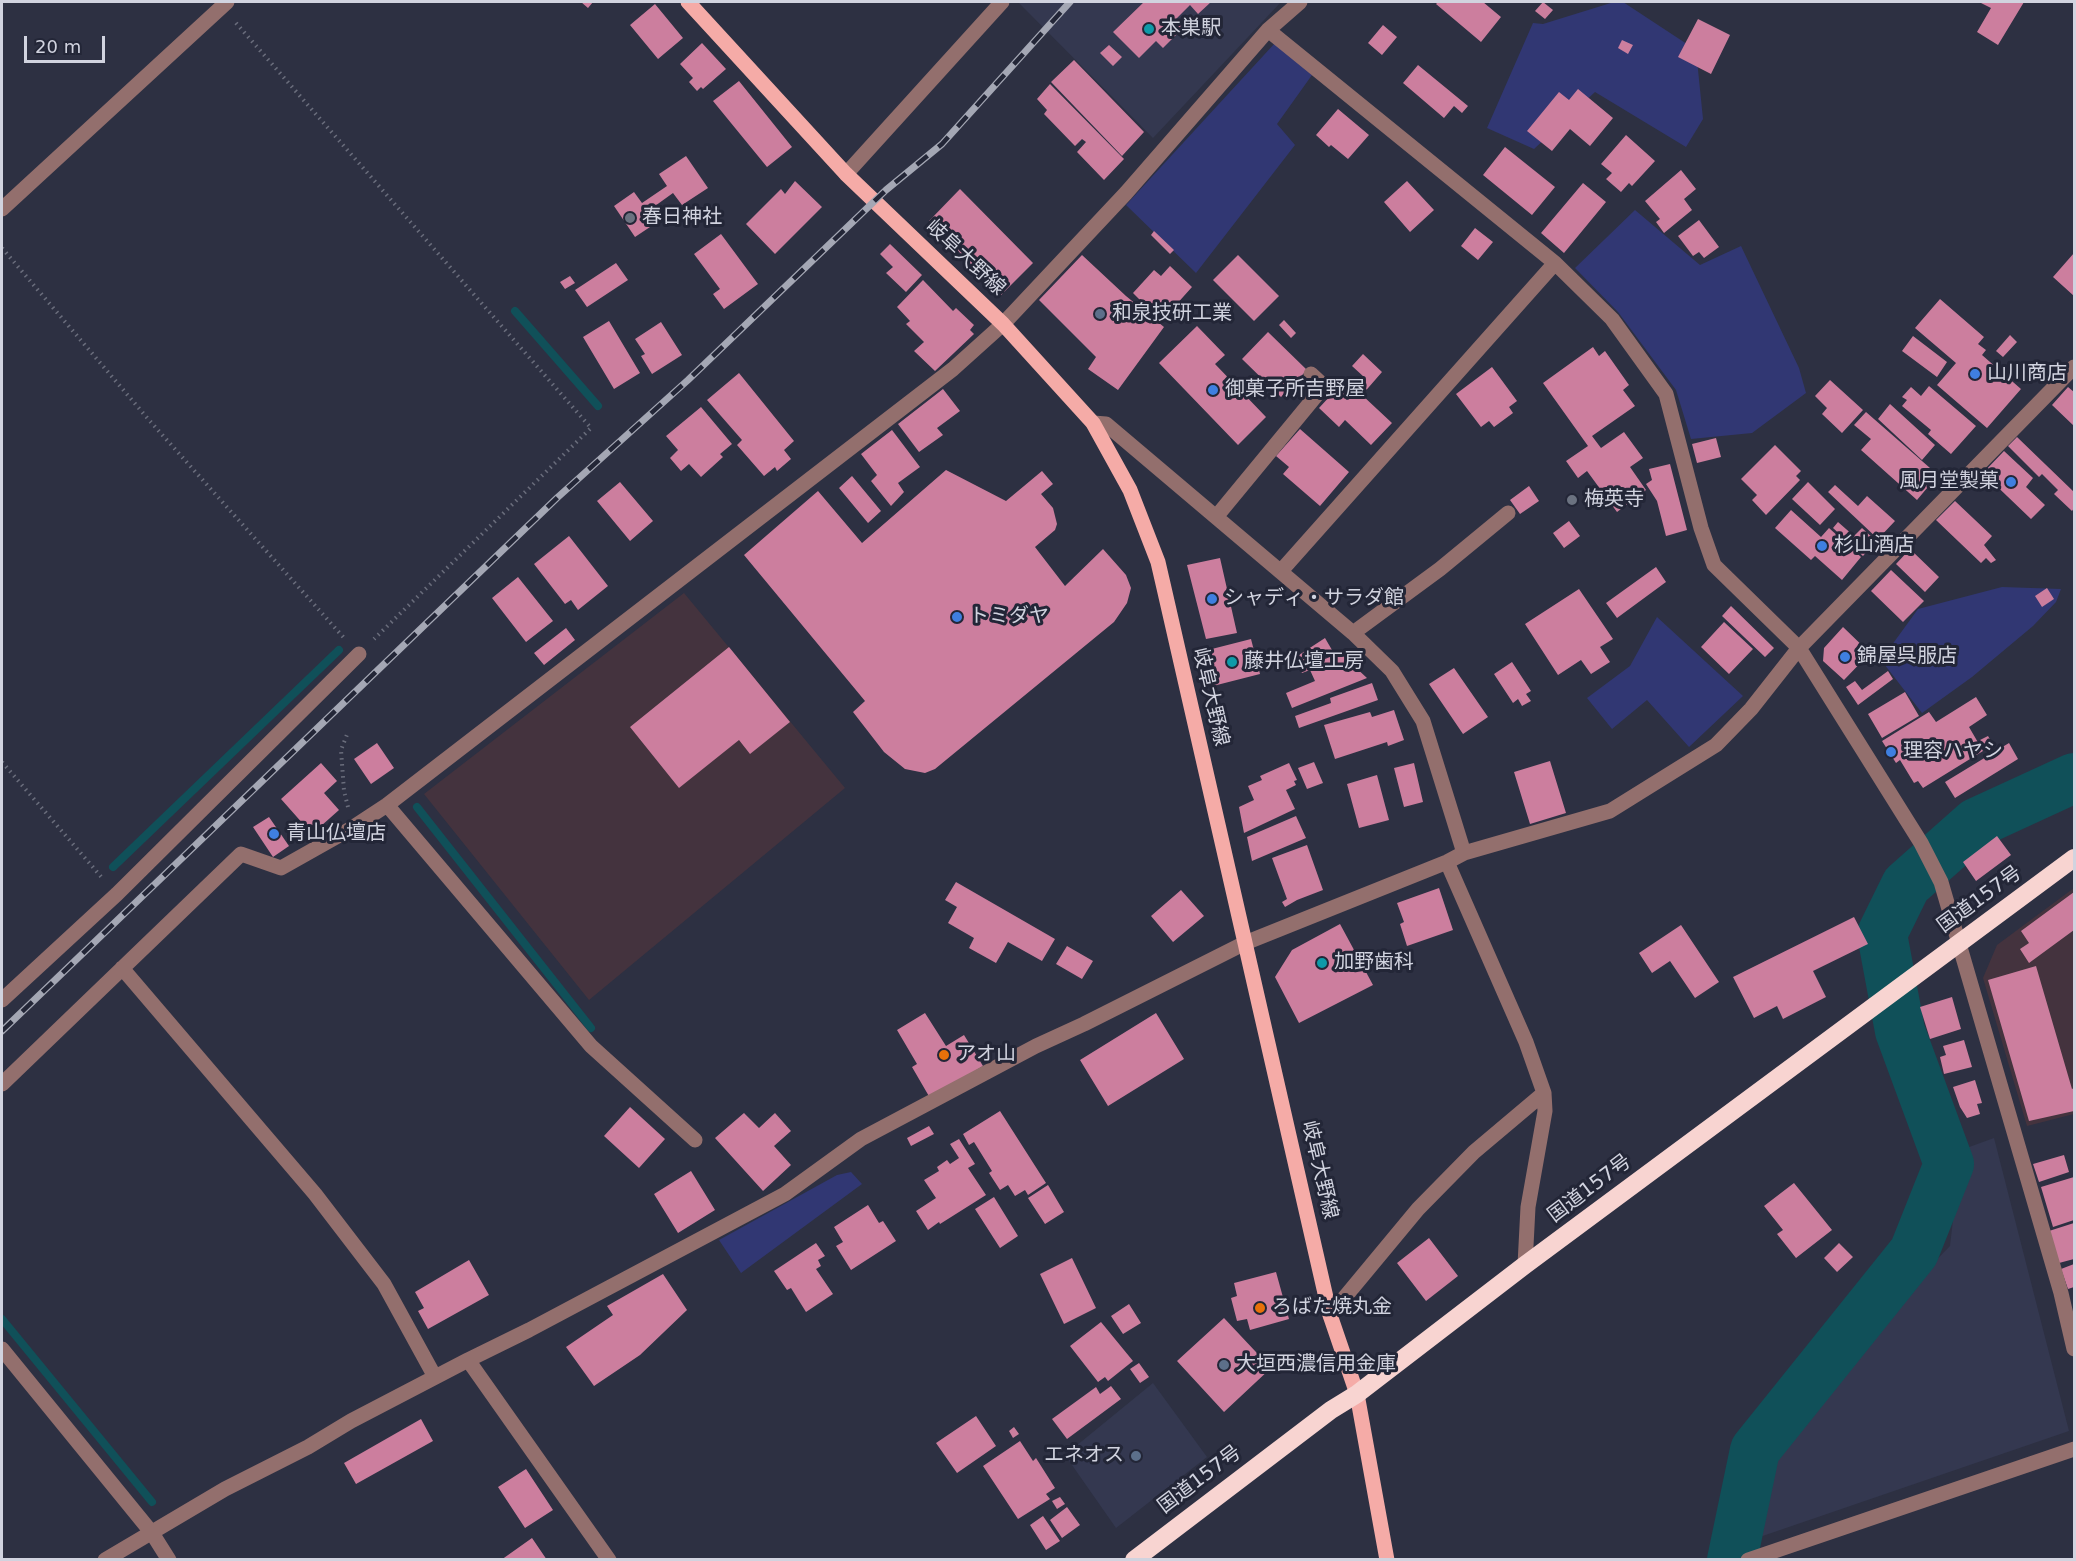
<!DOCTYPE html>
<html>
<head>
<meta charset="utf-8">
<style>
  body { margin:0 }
  #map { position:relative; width:2076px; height:1561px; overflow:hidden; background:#2d3042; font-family:"DejaVu Sans",sans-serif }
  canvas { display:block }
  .frame { position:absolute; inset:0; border:3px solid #d1d3df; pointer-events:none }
  .scale { position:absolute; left:24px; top:36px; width:81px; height:27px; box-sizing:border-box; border:3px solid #d1d3df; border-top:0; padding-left:8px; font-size:18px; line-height:21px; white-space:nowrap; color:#d1d3df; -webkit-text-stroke:4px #232637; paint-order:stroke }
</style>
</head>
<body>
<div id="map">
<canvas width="2076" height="1561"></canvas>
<div class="frame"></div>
<div class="scale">20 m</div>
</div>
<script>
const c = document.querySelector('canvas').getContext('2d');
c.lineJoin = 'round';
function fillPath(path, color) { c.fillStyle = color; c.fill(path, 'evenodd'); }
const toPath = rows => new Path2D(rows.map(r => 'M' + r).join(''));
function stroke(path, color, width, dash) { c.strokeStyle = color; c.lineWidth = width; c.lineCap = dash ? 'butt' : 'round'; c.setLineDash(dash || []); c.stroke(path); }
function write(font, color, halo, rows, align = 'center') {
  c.font = font + ' "DejaVu Sans","Noto Sans JP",sans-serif'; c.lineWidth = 6; c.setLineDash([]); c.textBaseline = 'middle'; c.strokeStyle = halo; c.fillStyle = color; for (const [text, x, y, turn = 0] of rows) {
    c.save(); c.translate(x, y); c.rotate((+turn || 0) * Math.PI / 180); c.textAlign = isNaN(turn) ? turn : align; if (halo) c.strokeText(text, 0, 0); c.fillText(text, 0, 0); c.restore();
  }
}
fillPath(toPath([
  [1020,2,1281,2,1153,138,1019,3],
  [1994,1138,2069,1431,1748,1541,1762,1462,1823,1383,1877,1321,1950,1246,1961,1150],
  [1153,1383,1207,1457,1116,1528,1065,1455]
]), '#343850');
fillPath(toPath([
  [684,593,845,788,589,1000,424,794],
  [2074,888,2074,1114,2027,1126,1983,978,1997,945]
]), '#44333e');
fillPath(toPath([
  [1614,2,1623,2,1696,50,1703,119,1686,147,1595,92,1534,149,1487,128,1533,23,1543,24],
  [1275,43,1312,75,1277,124,1295,145,1196,273,1126,205],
  [1635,210,1700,265,1741,246,1799,368,1806,393,1752,433,1691,439,1676,390,1618,312,1575,268],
  [2002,587,2061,589,2056,602,2033,626,1972,677,1922,713,1881,660,1918,609],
  [1657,617,1743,696,1689,747,1647,700,1612,729,1587,698,1630,666],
  [851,1172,862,1184,741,1273,719,1240,837,1175]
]), '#313773');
stroke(toPath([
  [515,311,598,406],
  [417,807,591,1028],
  [113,867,339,650],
  [2,1319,152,1502]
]), '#105059', 8);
stroke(toPath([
  [1732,1560,1755,1450,1914,1252,1949,1164,1900,1031,1882,934,1906,885,1976,823,2074,778]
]), '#105059', 50);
fillPath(toPath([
  [581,2,593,2,588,8],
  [1144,2,1211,2,1198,14,1190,5,1176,19,1184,27,1163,48,1156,41,1139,58,1113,32],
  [1438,2,1483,2,1501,17,1481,42,1436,4],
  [1543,2,1553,10,1545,19,1535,11],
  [1979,2,2024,2,1998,45,1977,32,1991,8],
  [655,4,683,38,658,59,630,25],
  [1698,19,1730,35,1711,74,1678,57],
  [1383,25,1397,37,1382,55,1368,43],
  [1622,40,1633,45,1628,54,1618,48],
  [702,43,726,69,703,89,701,87,697,91,689,82,693,78,680,64],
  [1109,45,1122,57,1113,66,1100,53],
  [1074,60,1144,132,1122,156,1051,82],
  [1418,65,1468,106,1462,113,1454,106,1444,118,1403,83],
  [739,81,792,147,767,167,713,101],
  [1050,84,1124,159,1104,180,1077,152,1086,142,1082,139,1075,146,1044,114,1047,110,1037,99],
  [1578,89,1613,118,1590,146,1570,129,1552,151,1527,131,1559,92,1569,100],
  [1338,109,1369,135,1348,159,1331,145,1329,147,1316,135],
  [1626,135,1655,161,1632,186,1629,183,1621,192,1606,179,1612,173,1601,164],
  [1505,147,1555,187,1532,215,1483,175],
  [686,156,708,188,682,205,673,193,648,211,656,223,635,237,614,206,634,192,642,203,667,186,659,174],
  [1681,170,1696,189,1684,199,1692,210,1664,233,1656,222,1660,219,1645,201],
  [795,181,822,207,775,254,746,224,781,189,785,194],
  [1407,181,1434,210,1410,232,1384,202],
  [1583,183,1606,202,1564,253,1541,233],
  [960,189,1033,263,1001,295,929,221],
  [1699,220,1719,247,1704,258,1699,252,1693,256,1678,236],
  [1475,228,1493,242,1478,260,1461,246],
  [1154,231,1174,250,1170,254,1151,235],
  [721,234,758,284,724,309,713,294,720,289,694,254],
  [890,244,922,275,906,292,886,273,893,267,880,254],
  [2074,253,2074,296,2053,277],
  [1082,255,1126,296,1164,327,1118,390,1088,369,1096,357,1039,300],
  [1238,255,1279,296,1254,321,1213,280],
  [616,263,628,280,587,307,575,290],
  [1170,266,1192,287,1166,316,1150,302,1146,306,1133,293,1154,270,1161,276],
  [570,276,575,283,565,289,560,282],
  [923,280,953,311,956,308,974,325,970,330,974,334,935,371,914,351,924,342,906,324,910,321,897,307],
  [1940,299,1984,337,1978,344,1986,350,1982,355,2021,389,1987,428,1937,385,1956,363,1915,328],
  [1284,320,1296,333,1291,338,1279,325],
  [609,321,640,373,614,389,583,337],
  [661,322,682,355,652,374,641,356,645,354,635,339],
  [1197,326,1225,355,1215,364,1266,417,1238,445,1159,363],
  [1268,332,1307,370,1281,397,1242,359],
  [2010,335,2017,342,2003,357,1996,351],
  [1913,336,1947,362,1937,377,1902,351],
  [1593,347,1599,356,1605,351,1629,385,1623,390,1635,406,1592,436,1601,448,1624,432,1643,458,1630,467,1646,490,1617,512,1587,471,1578,478,1566,461,1588,446,1543,383],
  [1363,354,1382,372,1362,395,1392,423,1371,445,1345,420,1339,427,1319,408,1343,382,1352,390,1364,377,1352,366],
  [1492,367,1517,401,1509,407,1513,413,1494,427,1489,421,1481,427,1456,394],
  [739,373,794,441,784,450,791,459,777,471,775,467,764,476,737,445,742,440,707,400],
  [1830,380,1863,410,1842,433,1822,414,1827,408,1815,396],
  [1929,386,1976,426,1951,454,1928,434,1931,430,1902,406,1907,400,1902,397,1911,387,1921,396],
  [2068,387,2074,392,2074,426,2052,405],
  [943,389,960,411,937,428,943,435,919,452,898,424],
  [1890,404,1935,445,1922,460,1878,419],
  [701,407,732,444,720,454,723,457,701,477,689,464,681,471,670,458,678,450,666,436],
  [1866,412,1938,475,1917,500,1861,450,1871,439,1854,425],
  [1300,429,1349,472,1320,506,1283,474,1289,467,1276,456],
  [892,430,920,467,898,483,904,492,891,506,871,481,877,475,861,454],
  [2017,437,2074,492,2074,508,2072,511,2054,494,2058,490,2042,474,2039,477,2008,446],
  [1716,438,1721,457,1697,463,1692,444],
  [1775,445,1801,471,1796,476,1800,480,1766,515,1752,500,1757,495,1741,479],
  [2004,451,2033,478,2026,487,2045,505,2031,519,1983,473],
  [1670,464,1687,530,1666,536,1657,501,1646,484,1652,480,1649,469],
  [946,470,1006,501,1042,471,1053,484,1041,494,1053,508,1057,524,1055,530,1035,547,1065,586,1103,549,1126,575,1131,588,1127,603,1114,622,935,769,925,773,905,769,884,752,853,712,865,701,744,555,818,491,862,543],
  [852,476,881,511,868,523,839,488],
  [620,482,653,521,630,541,597,501],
  [1808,482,1835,509,1820,525,1792,499],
  [1835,485,1858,506,1867,496,1895,521,1878,539,1828,492],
  [1529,486,1539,501,1520,514,1510,500],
  [1955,501,1992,536,1984,545,1996,560,1991,563,1986,558,1981,563,1936,520],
  [1791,510,1821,537,1829,528,1861,557,1842,580,1815,556,1811,560,1775,528],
  [1569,521,1580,536,1564,548,1553,533],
  [1838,522,1854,536,1862,528,1876,541,1863,556,1833,528],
  [569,536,608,586,578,610,571,600,565,604,534,564],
  [1910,549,1939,577,1925,592,1896,564],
  [1220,558,1237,633,1206,639,1187,565],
  [1656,567,1666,582,1617,618,1606,603],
  [1891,570,1924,601,1903,622,1871,591],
  [518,577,553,621,526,642,492,598],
  [2047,588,2054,599,2042,607,2035,596],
  [1579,589,1613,639,1600,647,1610,662,1591,674,1581,660,1558,675,1525,624],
  [1731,606,1774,648,1765,657,1722,616],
  [1724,622,1753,649,1729,674,1701,647],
  [1843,627,1870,653,1844,680,1823,661,1824,648],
  [566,628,575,640,544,665,534,653],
  [1325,638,1332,650,1302,661,1299,655],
  [1251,639,1260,674,1213,686,1204,651],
  [729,647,790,722,750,754,739,740,679,788,630,727],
  [1340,653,1367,678,1292,708,1286,693,1315,681,1310,670,1302,673,1300,669],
  [1512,662,1531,691,1526,694,1531,701,1522,706,1518,699,1513,703,1494,674],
  [1454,668,1488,717,1463,734,1429,684],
  [1888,671,1893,679,1858,705,1846,687,1855,681,1862,690],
  [1372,683,1378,700,1299,728,1295,716,1331,703,1330,698],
  [1905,692,1919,716,1882,738,1868,714],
  [1976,697,1987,715,1969,727,1983,751,1923,788,1918,781,1914,783,1900,760,1896,763,1882,741,1929,712,1936,722],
  [1394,710,1404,740,1388,746,1387,742,1335,759,1324,725,1370,712,1372,717],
  [1988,736,1992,743,1985,747,1980,740],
  [377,743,394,768,371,784,354,759],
  [2009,743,2018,759,1955,798,1945,782],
  [1550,761,1566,813,1530,824,1514,772],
  [1314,762,1323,783,1307,789,1298,768],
  [321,763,337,781,324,793,339,810,312,834,281,799],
  [1289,763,1297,780,1294,781,1296,785,1286,790,1295,809,1244,833,1239,807,1254,800,1248,786,1262,780,1260,776],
  [1414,763,1423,802,1404,807,1394,768],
  [1377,775,1389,820,1359,828,1347,784],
  [1296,816,1306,838,1252,861,1247,837],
  [269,817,289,846,273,857,253,827],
  [1997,836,2011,855,1976,881,1963,862],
  [1307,845,1323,890,1297,900,1285,907,1282,902,1287,899,1272,858],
  [956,882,1055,939,1042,961,1008,942,996,963,969,948,974,938,948,923,957,907,945,900],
  [1439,888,1453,930,1407,946,1400,924,1404,922,1397,903],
  [1181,890,1204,916,1173,942,1151,916],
  [2074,892,2074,930,2029,963,2020,949,2029,943,2021,931],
  [1854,917,1868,944,1813,971,1826,997,1783,1019,1777,1006,1754,1018,1733,977],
  [1340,924,1373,985,1299,1023,1275,977,1292,950],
  [1681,925,1719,982,1695,998,1670,961,1652,973,1639,953],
  [1067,946,1093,961,1082,979,1056,964],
  [2036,966,2072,1089,2074,1088,2074,1111,2029,1121,1988,980],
  [1952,997,1961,1029,1930,1039,1920,1007],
  [925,1013,946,1046,964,1035,983,1066,930,1098,912,1067,917,1064,897,1030],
  [1156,1013,1184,1059,1108,1106,1080,1060],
  [1964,1040,1972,1067,1944,1074,1940,1057,1946,1055,1943,1046],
  [1975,1080,1982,1103,1977,1104,1980,1114,1967,1118,1960,1107,1953,1087],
  [630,1107,665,1139,639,1168,604,1136],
  [1000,1111,1046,1183,1028,1195,1025,1190,1015,1196,1008,1185,1000,1190,989,1173,992,1171,974,1142,969,1145,963,1134],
  [744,1113,759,1128,775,1113,791,1131,774,1146,791,1165,763,1191,715,1138],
  [929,1126,934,1134,911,1146,907,1138],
  [959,1139,975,1164,968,1168,986,1195,940,1224,939,1222,928,1230,916,1211,936,1198,924,1180,939,1171,937,1167,947,1160,950,1164,959,1158,950,1144],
  [2064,1155,2069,1172,2039,1182,2033,1164],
  [691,1171,715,1210,678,1233,654,1194],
  [2074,1177,2074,1220,2053,1227,2041,1187],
  [1794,1183,1832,1230,1796,1258,1777,1234,1783,1230,1764,1206],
  [1048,1185,1064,1212,1045,1224,1028,1198],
  [994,1197,1018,1236,1000,1248,975,1209],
  [868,1205,879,1223,883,1221,896,1241,851,1270,836,1246,843,1242,834,1227],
  [2074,1223,2074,1259,2059,1263,2049,1231],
  [1429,1238,1458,1276,1426,1301,1397,1263],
  [816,1243,825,1256,818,1260,821,1266,816,1269,833,1294,806,1312,791,1288,787,1290,774,1271],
  [1839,1243,1853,1257,1837,1272,1824,1258],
  [1072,1258,1096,1308,1064,1324,1040,1274],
  [469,1260,489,1295,428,1329,418,1311,424,1308,415,1292],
  [2074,1264,2074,1287,2068,1289,2061,1269],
  [1276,1272,1289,1319,1250,1330,1247,1319,1237,1321,1231,1298,1237,1296,1234,1283],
  [663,1274,687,1310,640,1355,594,1386,566,1347,613,1315,607,1306],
  [1129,1304,1141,1323,1123,1334,1111,1316],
  [1224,1318,1271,1368,1224,1412,1177,1361],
  [1101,1322,1133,1361,1108,1381,1105,1377,1098,1382,1070,1346],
  [1139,1363,1149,1377,1140,1383,1130,1369],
  [1111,1386,1121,1399,1067,1439,1052,1419,1096,1387,1100,1394],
  [976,1416,996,1446,957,1473,936,1443],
  [421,1419,433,1441,356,1484,344,1463],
  [1014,1427,1019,1434,1013,1438,1009,1431],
  [1020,1441,1033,1461,1036,1458,1055,1488,1046,1494,1050,1499,1018,1519,983,1466],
  [526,1469,553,1510,525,1528,498,1487],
  [1060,1497,1065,1504,1057,1509,1052,1501],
  [1067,1507,1080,1525,1062,1538,1050,1520],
  [1043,1516,1060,1541,1046,1550,1030,1525],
  [532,1538,547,1560,501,1560]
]), '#cc7e9e');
stroke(toPath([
  [236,23,591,428,374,639],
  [2,248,149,420,345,639],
  [2,762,104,880],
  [348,807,344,791,341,750,348,732]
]), '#6a6d7c', 4, [1.5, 4.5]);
stroke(toPath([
  [1268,30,1555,263,1612,319,1666,394,1701,528,1714,565,1799,648,1921,843,1941,882,2061,1293,2074,1349],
  [846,174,1002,2],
  [2,209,227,2],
  [1093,423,1106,424,1353,633,1392,671,1423,721,1464,853],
  [1216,517,1324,386,1311,374],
  [1281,571,1555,263],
  [1353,633,1440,569,1508,513],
  [387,805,591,1046,695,1140],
  [122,968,315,1194,384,1284,435,1377],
  [2,1000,117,894,359,654],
  [2,1084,241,854,281,868,352,828,387,805,953,369,1003,324,1126,193,1268,30,1300,2],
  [1525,1265,1528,1207,1545,1111,1544,1093],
  [1330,1315,1418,1209,1474,1152,1544,1093,1526,1042,1447,862],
  [2,1349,152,1533,169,1560],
  [468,1360,609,1560],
  [105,1560,225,1489,308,1447,351,1421,468,1360,529,1330,785,1194,861,1139,1036,1046,1084,1024,1245,943,1447,862,1464,853,1610,811,1716,745,1751,709,1799,648,2074,367],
  [1748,1560,2074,1449]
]), '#936f6d', 15);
stroke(toPath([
  [688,2,846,174,1003,324,1093,423,1130,490,1158,562,1164,588,1330,1315,1357,1394,1387,1560]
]), '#f5aba7', 15);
stroke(toPath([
  [1134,1560,1331,1410,1357,1394,1525,1265,2074,858]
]), '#f8d4d1', 18);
const rail = toPath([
  [2,1031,558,497,688,380,886,190,942,144,1070,2]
]);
stroke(rail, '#a4a7b4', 7);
stroke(rail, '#232637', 4.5, [14]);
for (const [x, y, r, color] of [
  [1149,29,6,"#0f9aa8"],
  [630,218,6,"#6b7280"],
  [1100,314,6,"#5c6f8a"],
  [1975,374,6,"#3f7fe0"],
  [1213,390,6,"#3f7fe0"],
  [2011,482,6,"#3f7fe0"],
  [1572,500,6,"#6b7280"],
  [1822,546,6,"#3f7fe0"],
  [1212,599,6,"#3f7fe0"],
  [957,617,6,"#3f7fe0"],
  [1845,657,6,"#3f7fe0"],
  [1232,662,6,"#0f9aa8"],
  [1891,752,6,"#3f7fe0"],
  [274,834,6,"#3f7fe0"],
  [1322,963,6,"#0f9aa8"],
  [944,1055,6,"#e8710a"],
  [1260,1308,6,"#e8710a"],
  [1224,1365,6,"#5c6f8a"],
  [1136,1456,6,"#5c6f8a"]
]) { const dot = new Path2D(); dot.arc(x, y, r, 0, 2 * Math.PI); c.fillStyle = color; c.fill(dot); stroke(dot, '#232637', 2); }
write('20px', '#d1d3df', '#232637', [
  ["本巣駅",1161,29],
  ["春日神社",642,218],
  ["和泉技研工業",1112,314],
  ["山川商店",1987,374],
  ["御菓子所吉野屋",1225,390],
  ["風月堂製菓",1999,482,"right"],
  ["梅英寺",1584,500],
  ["杉山酒店",1834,546],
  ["シャディ・サラダ館",1224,599],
  ["トミダヤ",969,617],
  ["錦屋呉服店",1857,657],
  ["藤井仏壇工房",1244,662],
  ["理容ハヤシ",1903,752],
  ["青山仏壇店",286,834],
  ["加野歯科",1334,963],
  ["アオ山",956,1055],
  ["ろばた焼丸金",1272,1308],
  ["大垣西濃信用金庫",1236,1365],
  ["エネオス",1124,1456,"right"]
], 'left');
write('20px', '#d1d3df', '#232637', [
  ["岐阜大野線",965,258,43],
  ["岐阜大野線",1210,697,77],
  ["国道157号",1980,900,-36],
  ["岐阜大野線",1319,1170,77],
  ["国道157号",1590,1189,-37],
  ["国道157号",1200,1480,-37]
]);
</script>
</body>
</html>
